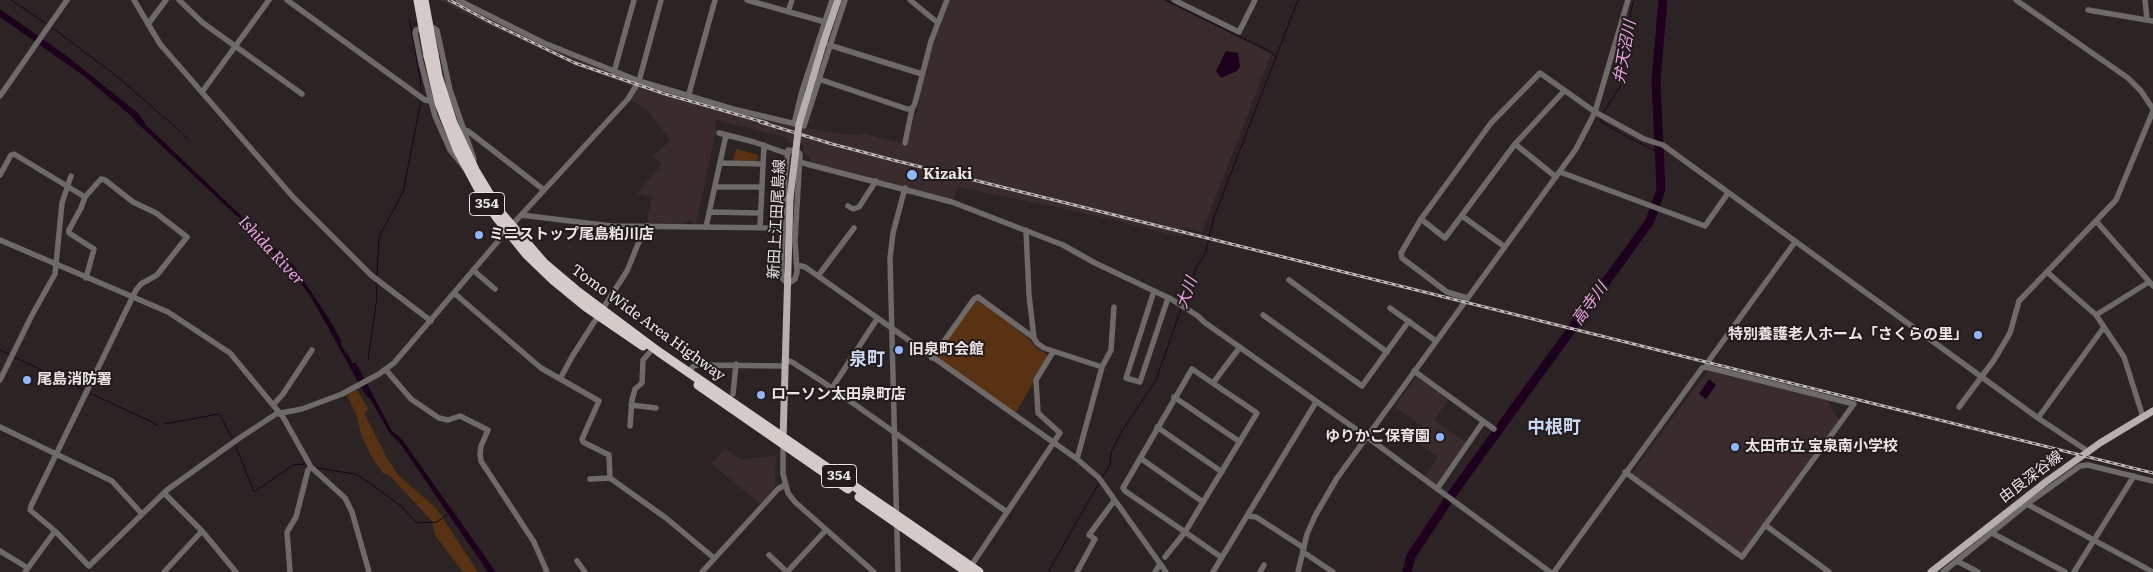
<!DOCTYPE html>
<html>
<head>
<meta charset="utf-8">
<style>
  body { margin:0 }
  canvas { display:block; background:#2c2424 }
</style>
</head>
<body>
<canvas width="2153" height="572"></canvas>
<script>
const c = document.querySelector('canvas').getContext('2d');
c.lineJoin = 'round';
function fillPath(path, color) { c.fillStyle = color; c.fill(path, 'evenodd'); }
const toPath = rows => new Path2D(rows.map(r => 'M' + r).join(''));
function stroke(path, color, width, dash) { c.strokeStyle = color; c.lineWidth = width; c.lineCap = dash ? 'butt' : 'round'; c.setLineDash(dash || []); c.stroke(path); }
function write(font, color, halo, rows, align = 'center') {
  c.font = font + ' Literata,"Noto Sans JP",serif'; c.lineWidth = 4; c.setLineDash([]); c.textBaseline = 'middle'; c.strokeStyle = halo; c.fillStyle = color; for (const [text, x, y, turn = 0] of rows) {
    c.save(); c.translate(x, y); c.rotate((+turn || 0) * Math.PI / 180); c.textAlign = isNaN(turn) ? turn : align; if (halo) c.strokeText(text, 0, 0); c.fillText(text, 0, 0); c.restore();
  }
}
fillPath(toPath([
  [440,0,455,0,635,82,633,87,562,59,471,17],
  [949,0,1163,0,1271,54,1202,232,1185,227,1182,237,1102,217,959,187,953,200,810,162,809,156,803,153,804,145,787,142,788,138,715,120,716,131,696,224,694,222,686,221,683,225,650,224,647,218,652,197,637,193,662,164,653,156,670,141,650,113,630,99,639,84,786,125,857,136,865,134,907,145,914,116,916,115,920,100,918,97,932,42],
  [1709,369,1826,399,1839,420,1741,555,1631,474],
  [1416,377,1448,400,1434,420,1467,443,1437,485,1425,477,1438,457,1418,443,1427,430,1395,407],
  [725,448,742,460,776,455,775,488,760,504,712,464]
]), '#3a2b2c');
fillPath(toPath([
  [736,149,758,155,757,162,733,162],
  [976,300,979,300,1030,340,1035,347,1049,356,1015,414,935,357],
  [357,390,368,409,364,413,387,458,399,476,436,508,478,572,463,572,435,535,432,521,390,476,383,473,370,454,361,434,357,416,347,395]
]), '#583212');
fillPath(toPath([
  [0,9,72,60,139,114,146,125,294,266,329,319,341,340,341,345,346,353,348,354,352,363,356,363,392,431,401,438,496,572,488,572,399,442,391,435,370,399,366,396,311,297,295,276,252,230,137,123,130,115,84,76,0,17],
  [1226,51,1238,53,1240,67,1237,71,1221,78,1216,71],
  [1709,379,1716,385,1706,399,1699,394]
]), '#1d001c');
stroke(toPath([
  [11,0,48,25],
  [1166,0,1271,52,1276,57],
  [409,18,420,77,421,91],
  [51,27,119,78,180,131],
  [1603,113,1620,87,1631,10,1634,0],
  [1601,119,1600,121,1627,137,1660,153],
  [183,134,188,139],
  [377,275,379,237,403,192,421,101],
  [1183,305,1197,266,1205,254,1214,217,1298,0],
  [0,350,11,355],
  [14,357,82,389],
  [368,360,377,297,376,283],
  [90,393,158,425],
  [165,424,218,414,220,415,233,440],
  [235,444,254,492,293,465,305,464],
  [317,468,355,474,364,479,401,506,417,523,437,522,448,514],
  [1102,477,1110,465,1111,452,1122,431,1156,380,1181,309],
  [1048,572,1099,483]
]), '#1d001c', 1);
stroke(toPath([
  [1407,572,1411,556,1455,490,1650,221,1661,189,1656,80,1663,0]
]), '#1d001c', 9);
stroke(toPath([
  [134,0,160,44,293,197,371,275,431,321],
  [179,0,203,23,302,94],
  [287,0,425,100,430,101],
  [458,0,544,43,639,81,733,109,804,126,845,0],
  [747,0,825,22],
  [910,0,938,23],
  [1174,0,1239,32,1255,0],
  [2016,0,2128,78,2141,91,2153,109],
  [2145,0,2147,19],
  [2088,10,2153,21],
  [788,12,792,0],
  [148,24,166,0],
  [829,45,922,74],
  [614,72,634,0],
  [807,75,907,109,912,109,915,103,931,41,947,0],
  [202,92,269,0],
  [0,96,67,0],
  [688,97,715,0],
  [794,124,802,91,832,0],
  [464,130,468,131,544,190],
  [719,133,754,142,788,154],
  [905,143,912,109],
  [1515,144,1556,177],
  [788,150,797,151,800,154,795,241,797,272,795,279,788,284,783,279,781,269,785,176,788,150],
  [799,162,952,202,1063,245,1095,263,1171,299,1198,316,1204,322,1367,437,1550,572],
  [720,163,762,164],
  [464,167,450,150,435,116,421,63,415,33,416,30,432,27,437,30,450,90,474,159],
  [1560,172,1705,226,1728,193],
  [0,175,11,155,14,154,85,197],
  [715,187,761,187],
  [848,206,853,209,859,207,876,181],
  [709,212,760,213],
  [521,215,611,226,783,228],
  [1462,216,1505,247],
  [1421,219,1445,238,1515,144,1564,91],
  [2096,221,2153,286],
  [706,227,726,135],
  [760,227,764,145],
  [1026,230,1029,295,1034,338],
  [0,240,168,312,230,353,283,417,311,467,345,498,352,512,369,572],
  [797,265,805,267,818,276,1077,459,1099,478,1166,572],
  [473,270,495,289],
  [2047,272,2096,315,2124,357,2143,417],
  [818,276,854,228],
  [86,278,94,249,69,233,69,230,81,208,85,197,101,179,105,180,133,202,156,213,187,237,157,275,141,284,136,290,31,506,30,510,55,531,89,566,167,490,238,439,276,414,302,409,342,394,379,374,394,363,511,226,628,99,639,81,661,0],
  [1289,280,1387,352],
  [1154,291,1126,378,1140,382,1168,298],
  [454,293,541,368,599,401,582,439,583,442,609,455,610,478],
  [1467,298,1447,292,1402,258,1401,253,1421,219,1491,123,1540,73,1595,112,1644,139,1663,145,2038,418,2089,452],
  [1390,308,1436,341],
  [1263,315,1362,386,1409,321],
  [2096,315,2149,282],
  [932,358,974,299,978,297,1034,338,1037,343,1044,348,1102,367],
  [785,360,792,362,823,382,1007,512],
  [386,370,411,399,439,418,448,420,460,416,488,430,481,446,480,454,481,461,534,542,547,572],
  [688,371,695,365,785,366],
  [1414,371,1494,429],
  [560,379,573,355,627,271,638,244,648,226],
  [0,380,32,315,55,274,62,203,71,176],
  [1213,383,1240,347],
  [832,388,877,319],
  [733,394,736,364],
  [1174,397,1240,442],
  [274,404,283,394,312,350],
  [631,405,656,408],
  [1959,407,1994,360,2010,333,2019,301,2116,200,2153,111],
  [2038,418,2104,327],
  [630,426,632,400,635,389,642,383,643,360,650,352],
  [0,427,112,481,142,514],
  [1157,427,1222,472],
  [783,445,783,474,788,493,795,502,874,572],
  [1140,458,1203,502],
  [1077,459,1102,367,1111,350,1114,307],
  [1625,472,1742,557,1854,404,1706,367],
  [590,479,610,478,666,518,714,558],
  [1437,489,1483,422],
  [164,493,202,531,236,572],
  [2027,504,2153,572],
  [1247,516,1256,517,1304,548],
  [1765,525,1829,572],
  [1992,533,2065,572],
  [0,551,28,568],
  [1303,552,1333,572],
  [769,555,787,572],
  [1165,557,1185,532,1257,413,1192,369,1123,488,1125,491,1185,532,1221,557],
  [577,561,585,572],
  [1957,561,1978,572],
  [971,566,1060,433,1038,413,1036,380,1053,352],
  [25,572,55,531],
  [164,572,202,531],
  [290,572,287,532,296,517,308,470,311,467],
  [702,572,778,489,785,485],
  [787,572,826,530],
  [898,572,890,258,893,233,905,188],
  [1077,572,1095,539,1089,535,1114,501],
  [1155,572,1160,564],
  [1213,572,1316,402],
  [1260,572,1264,565],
  [1298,572,1307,534,1315,516,1337,478,1576,149,1595,112,1628,0],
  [1554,572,1702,368,1706,367,1710,359,1795,242],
  [1943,572,2027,504,2080,466,2088,465,2153,481],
  [2074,572,2134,476]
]), '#6e6a69', 5.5);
stroke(toPath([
  [824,41,838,0],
  [783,440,790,198],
  [1931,572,2047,481,2100,443,2153,411]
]), '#b7afac', 7);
stroke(toPath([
  [434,54,438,76,453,123,475,170,501,213,544,263,576,290,659,352,979,572],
  [428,56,439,103,457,149,479,190,497,218,526,254,553,280,586,307,643,346],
  [698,385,848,489],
  [859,497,967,572]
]), '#d4cac7', 9);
const rail = toPath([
  [449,0,490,22,575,63,665,94,767,123],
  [760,122,832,144,893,160,2153,473]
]);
stroke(rail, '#bfb8b9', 3);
stroke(rail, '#221b1b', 1, [4]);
stroke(toPath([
  [790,198,799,124,824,41]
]), '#b7afac', 7);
stroke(toPath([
  [418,0,428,56],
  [424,0,434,54]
]), '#d4cac7', 9);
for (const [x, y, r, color] of [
  [912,175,6,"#93b7fd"],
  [479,235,5,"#93b7fd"],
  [1978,335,5,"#93b7fd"],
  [899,350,5,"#93b7fd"],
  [27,380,5,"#93b7fd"],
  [761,395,5,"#93b7fd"],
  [1440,437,5,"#93b7fd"],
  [1735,447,5,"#93b7fd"]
]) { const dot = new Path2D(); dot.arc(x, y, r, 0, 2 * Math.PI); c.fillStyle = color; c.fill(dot); stroke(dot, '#221b1b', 2); }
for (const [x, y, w] of [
  [487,204,35],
  [839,476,35]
]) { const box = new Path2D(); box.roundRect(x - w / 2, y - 11.5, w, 23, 4); c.fillStyle = '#221b1b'; c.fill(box); stroke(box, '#ebe5e6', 1); }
write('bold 14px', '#ebe5e6', null, [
  ["354",487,204],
  ["354",839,476]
]);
write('bold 15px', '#ebe5e6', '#221b1b', [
  ["Kizaki",923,175],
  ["ミニストップ尾島粕川店",489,235],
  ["特別養護老人ホーム「さくらの里」",1968,335,"right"],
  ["旧泉町会館",909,350],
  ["尾島消防署",37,380],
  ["ローソン太田泉町店",771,395],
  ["ゆりかご保育園",1430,437,"right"],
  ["太田市立 宝泉南小学校",1745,447]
], 'left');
write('15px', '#ebe5e6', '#221b1b', [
  ["新田上江田尾島線",777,219,-87],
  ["Tomo Wide Area Highway",648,323,36],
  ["由良深谷線",2031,477,-37]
]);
write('italic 16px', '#eca3e5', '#221b1b', [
  ["弁天沼川",1625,52,-80],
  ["Ishida River",271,251,47],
  ["大川",1187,293,-70],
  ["高寺川",1590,304,-54]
]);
write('bold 18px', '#c9d7f2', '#221b1b', [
  ["泉町",867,360],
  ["中根町",1554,428]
]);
</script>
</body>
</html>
